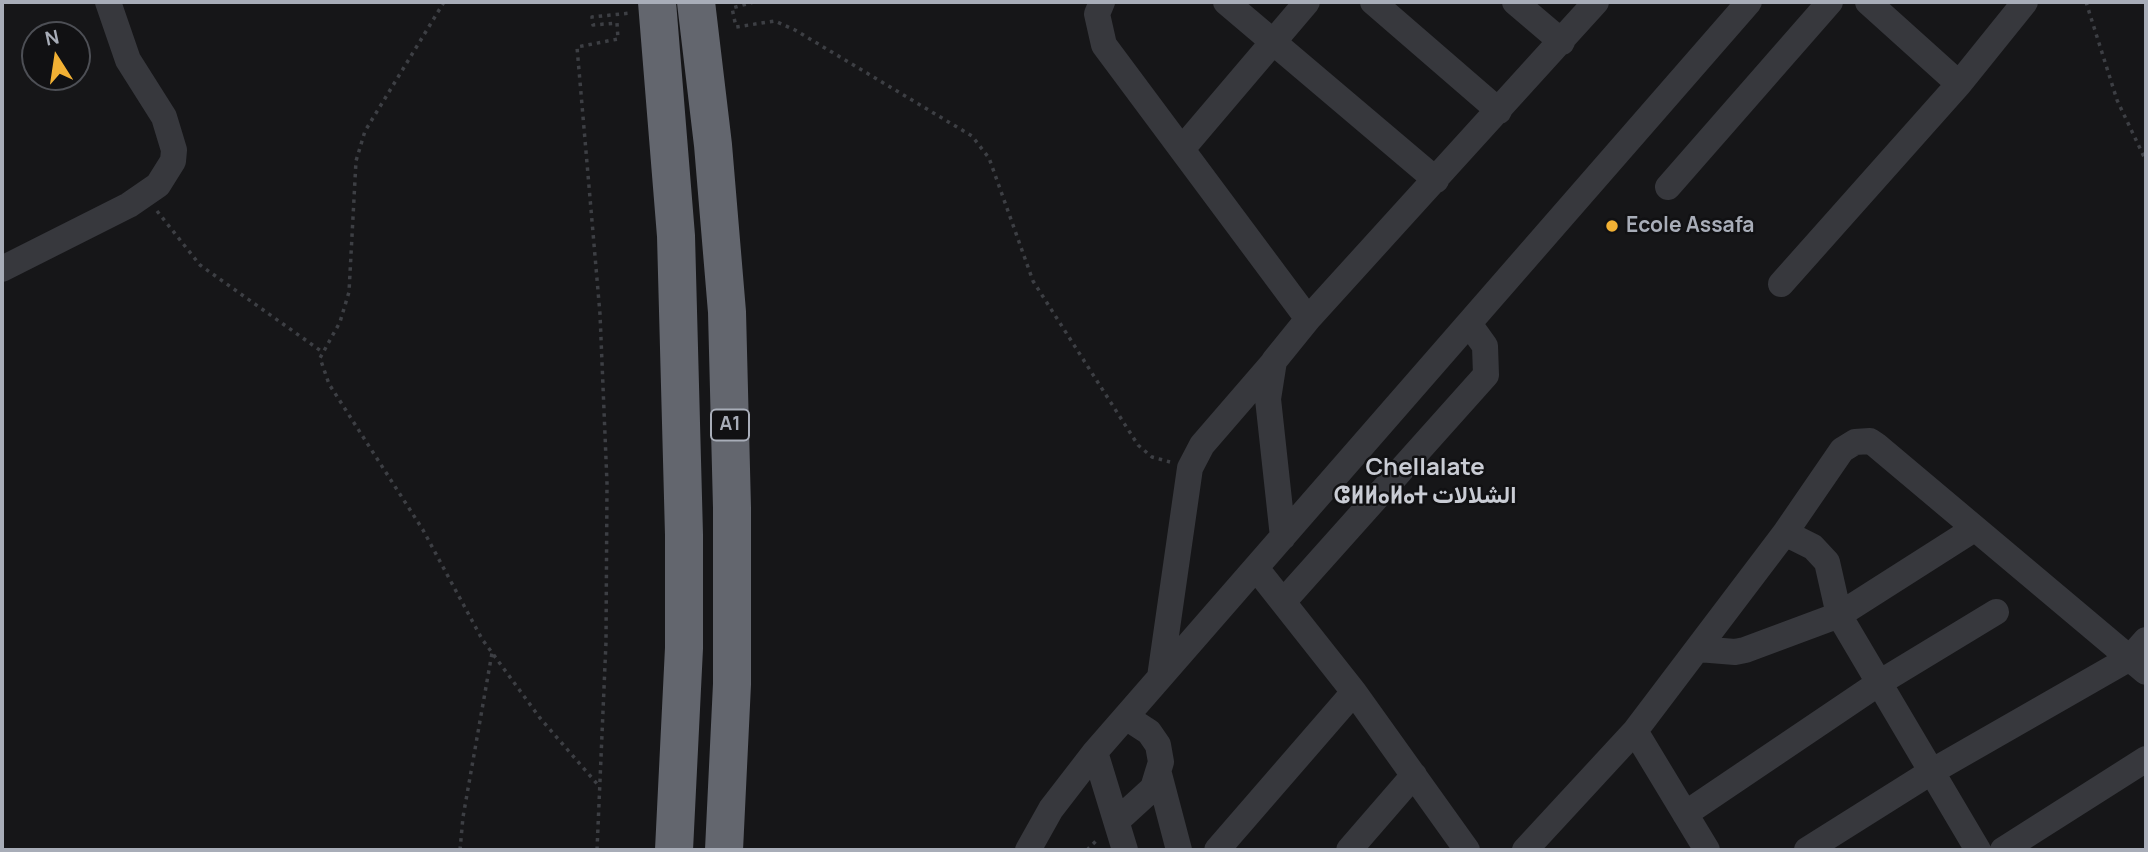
<!DOCTYPE html>
<html>
<head>
<meta charset="utf-8">
<style>
  body { margin:0 }
  #map { position:relative; width:2148px; height:852px; overflow:hidden; background:#161618; font-family:Manrope,sans-serif }
  canvas { display:block }
  .frame { position:absolute; inset:0; border:4px solid #a8adb8; pointer-events:none }
  .north { position:absolute; left:21px; top:21px; width:70px; height:70px; box-sizing:border-box; background:#111113; border:2px solid #4d4f55; border-radius:50%; rotate:348deg; font-size:19px; font-weight:700; line-height:28px; text-align:center; color:#a8adb8 }
  .north::after { content:''; display:block; margin:auto; width:24px; height:32px; background:#f2b134; clip-path:polygon(50% 0,100% 100%,50% 72%,0 100%) }
</style>
</head>
<body>
<div id="map">
<canvas width="2148" height="852"></canvas>
<div class="frame"></div>
<div class="north">N</div>
</div>
<script>
const c = document.querySelector('canvas').getContext('2d');
c.lineJoin = 'round';
const toPath = rows => new Path2D(rows.map(r => 'M' + r).join(''));
function stroke(path, color, width, dash) { c.strokeStyle = color; c.lineWidth = width; c.lineCap = dash ? 'butt' : 'round'; c.setLineDash(dash || []); c.stroke(path); }
function write(font, color, halo, rows, align = 'center') {
  c.font = font + ' Manrope,Vazirmatn,"Noto Sans Tifinagh",sans-serif'; c.lineWidth = 5; c.setLineDash([]); c.textBaseline = 'middle'; c.strokeStyle = halo; c.fillStyle = color; for (const [text, x, y, turn = 0] of rows) {
    c.save(); c.translate(x, y); c.rotate((+turn || 0) * Math.PI / 180); c.textAlign = isNaN(turn) ? turn : align; if (halo) c.strokeText(text, 0, 0); c.fillText(text, 0, 0); c.restore();
  }
}
stroke(toPath([
  [444,2,365,131,356,161,349,292,340,322,320,358,329,384,423,530,482,639,540,718,599,786],
  [754,2,732,8,736,27,775,21,795,30,972,136,989,158,1033,281,1138,445,1152,457,1170,462],
  [2086,2,2117,100,2146,161],
  [157,211,200,265,321,351],
  [460,850,463,817,492,653],
  [597,850,606,642,607,483,600,314,577,47,618,39,617,23,593,25,592,17,631,13],
  [1087,850,1098,839]
]), '#3d3f44', 3.5, [3.5, 5]);
stroke(toPath([
  [1102,2,1097,14,1104,45,1308,319],
  [1226,2,1436,180],
  [1373,2,1499,111],
  [1515,2,1562,42],
  [1868,2,1959,84],
  [1182,149,1307,2],
  [1668,187,1830,2],
  [2,269,129,205,158,185,173,161,174,150,164,117,128,60,108,2],
  [1781,284,1959,84,2025,2],
  [1974,529,1839,615,1978,850],
  [1283,537,1268,399,1274,361,1308,319,1596,2],
  [1256,568,1354,692,1467,850],
  [1283,602,1486,375,1485,346,1470,325],
  [1698,649,1735,652,1745,650,1839,615,1827,562,1813,547,1785,533],
  [1160,677,1190,468,1202,445,1272,364],
  [1635,731,1707,850],
  [1095,752,1125,850],
  [1159,774,1179,850],
  [1685,814,1879,683,1996,612],
  [1118,820,1153,788,1161,762,1158,745,1149,732,1126,717],
  [1028,850,1051,809,1095,752,1749,2],
  [1217,850,1354,692],
  [1349,850,1414,775],
  [1525,850,1635,731,1785,533,1842,450,1855,442,1870,441,1876,445,2146,672],
  [1807,850,1931,772,2130,658,2146,640],
  [2003,850,2146,759]
]), '#37383d', 26);
stroke(toPath([
  [657,2,676,236,684,535,684,648,674,850],
  [696,2,713,145,727,312,732,508,732,684,724,850]
]), '#63666e', 38);
for (const [x, y, r, color] of [
  [1612,226,7,"#f2b134"]
]) { const dot = new Path2D(); dot.arc(x, y, r, 0, 2 * Math.PI); c.fillStyle = color; c.fill(dot); stroke(dot, '#111113', 2.5); }
for (const [x, y, w] of [
  [730,425,38]
]) { const box = new Path2D(); box.roundRect(x - w / 2, y - 15.5, w, 31, 5); c.fillStyle = '#111113'; c.fill(box); stroke(box, '#a8adb8', 2); }
write('bold 19px', '#a8adb8', null, [
  ["A1",730,425]
]);
write('bold 21px', '#a8adb8', '#111113', [
  ["Ecole Assafa",1626,226]
], 'left');
write('bold 24px', '#c9ccd4', '#111113', [
  ["Chellalate",1425,468],
  ["ⵛⵍⵍⴰⵍⴰⵜ الشلالات",1425,496]
]);
</script>
</body>
</html>
